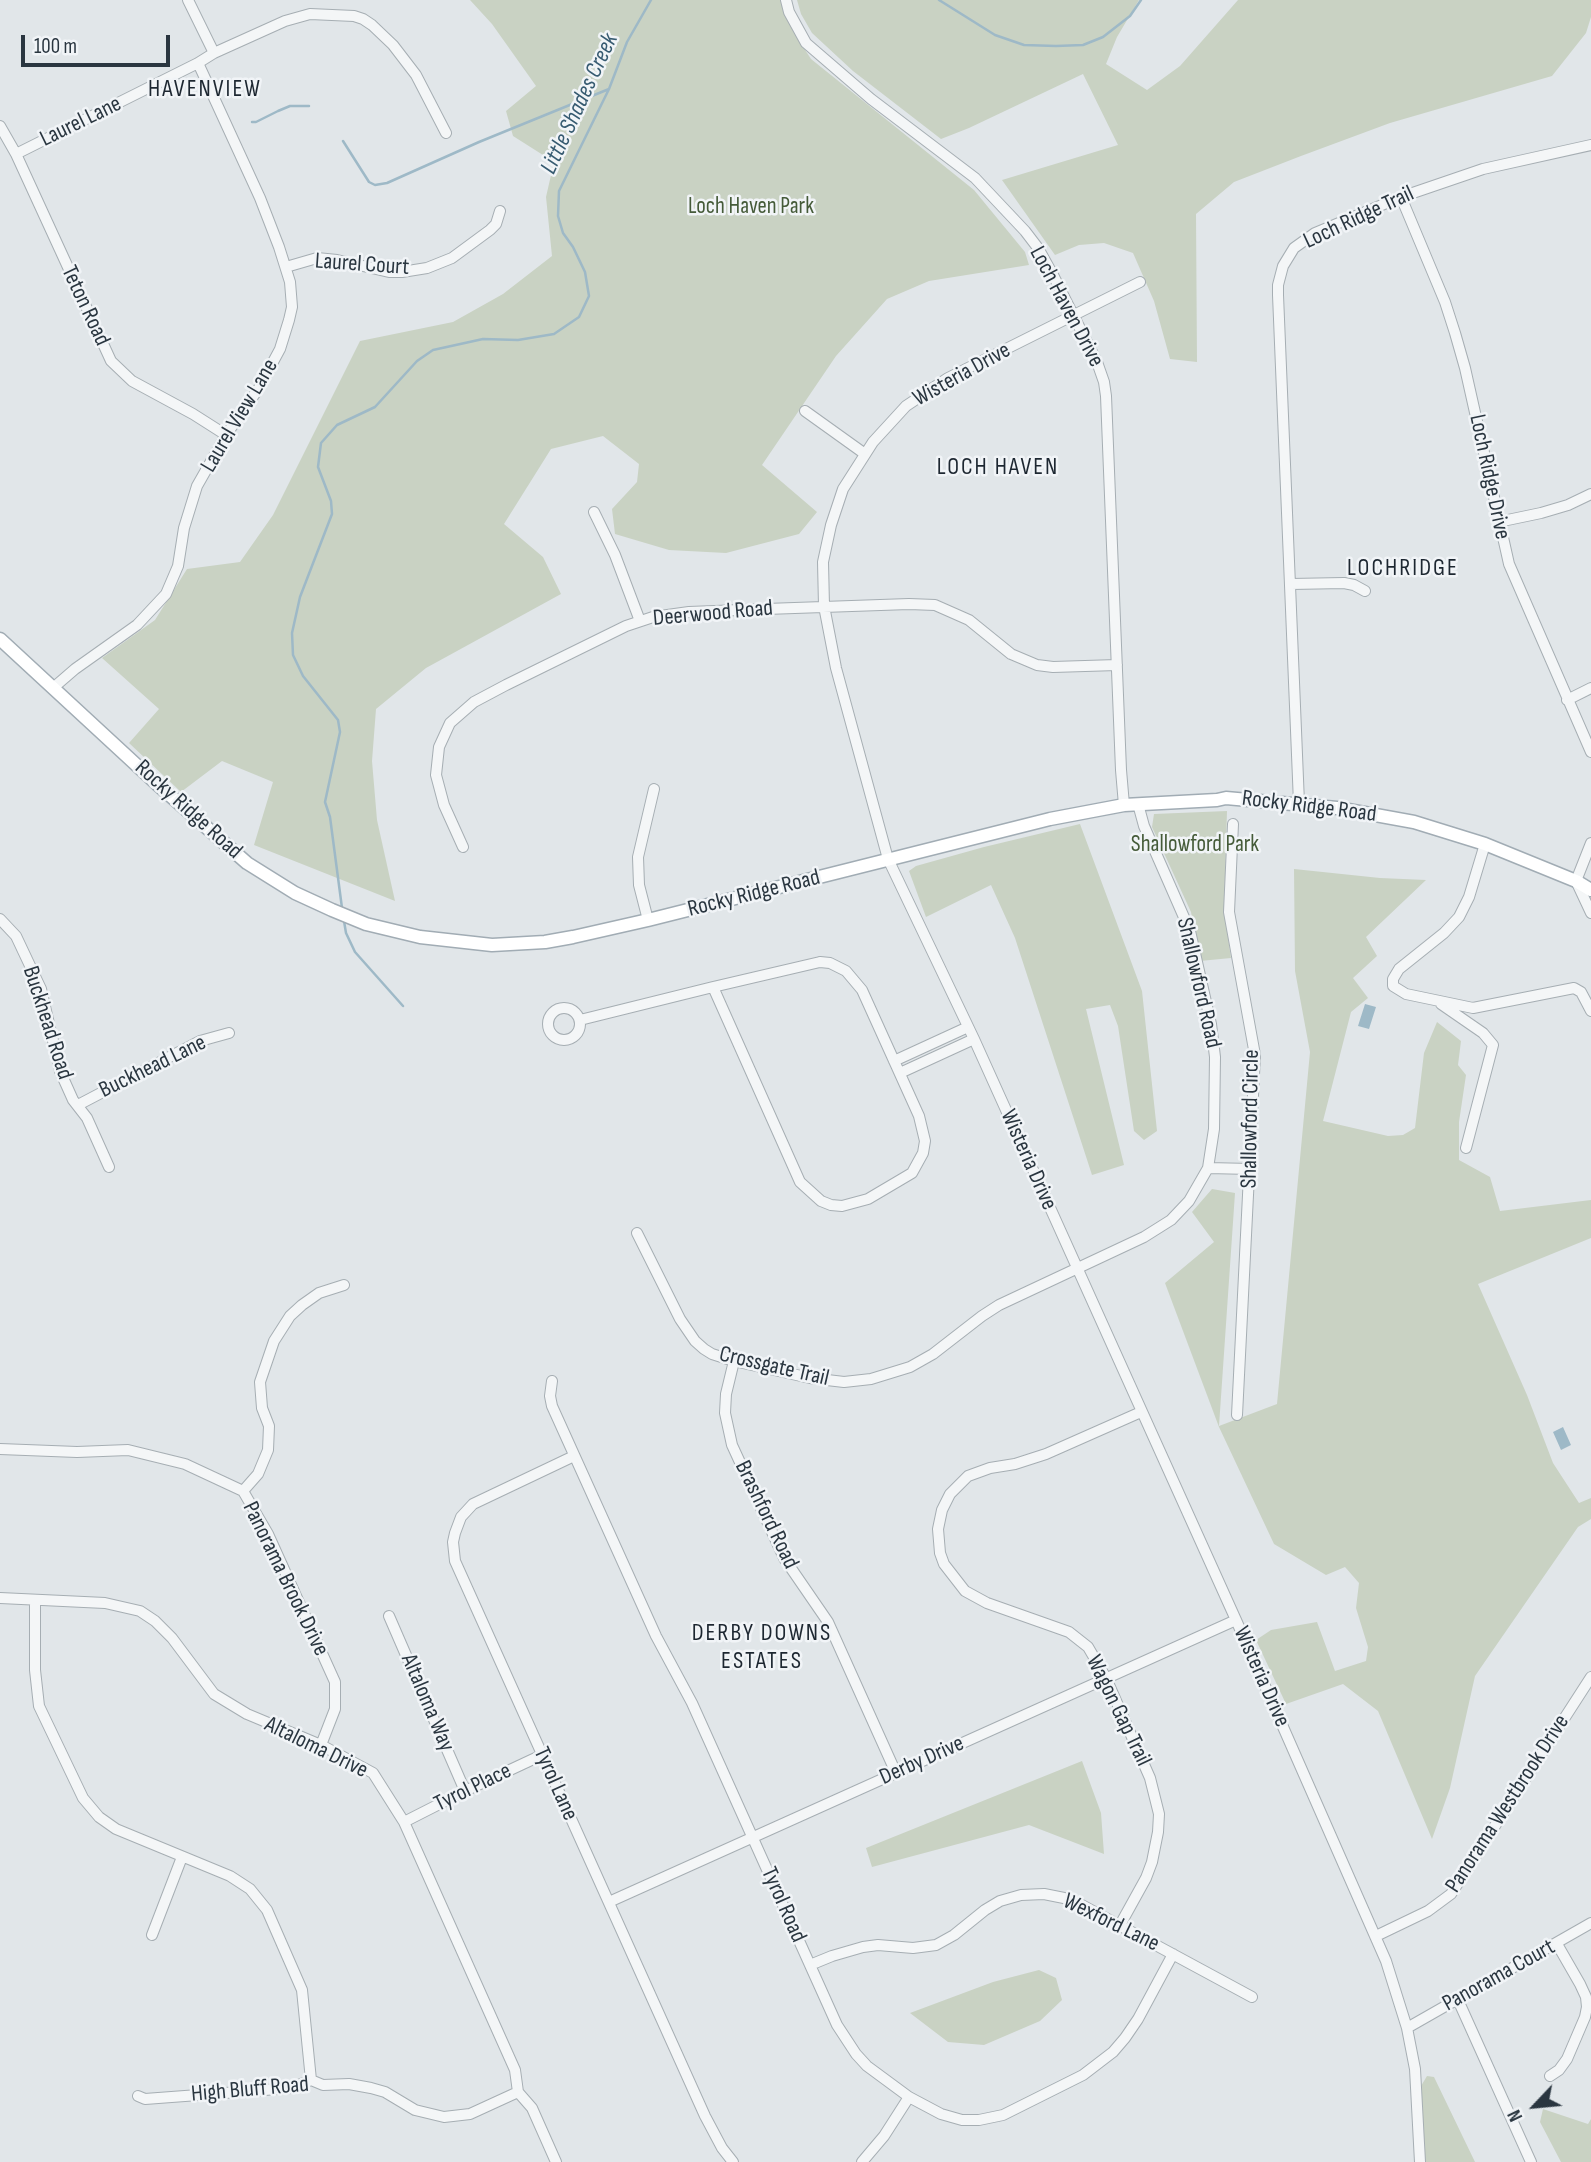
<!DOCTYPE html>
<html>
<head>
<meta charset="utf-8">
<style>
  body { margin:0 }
  #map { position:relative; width:1591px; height:2162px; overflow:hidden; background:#e1e6e9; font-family:"Sofia Sans Condensed",sans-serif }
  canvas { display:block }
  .north { position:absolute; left:1500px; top:2071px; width:70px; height:70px; -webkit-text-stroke:5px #f1f4f7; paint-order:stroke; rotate:244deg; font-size:19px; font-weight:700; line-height:28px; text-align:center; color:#2a3640 }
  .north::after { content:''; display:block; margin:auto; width:24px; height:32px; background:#2a3640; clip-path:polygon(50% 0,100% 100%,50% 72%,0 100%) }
  .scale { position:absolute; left:21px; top:35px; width:149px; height:32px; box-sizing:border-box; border:4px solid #2a3640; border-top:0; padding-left:9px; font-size:21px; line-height:24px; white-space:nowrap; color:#2a3640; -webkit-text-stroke:5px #f1f4f7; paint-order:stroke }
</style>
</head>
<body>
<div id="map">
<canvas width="1591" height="2162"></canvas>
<div class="north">N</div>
<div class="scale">100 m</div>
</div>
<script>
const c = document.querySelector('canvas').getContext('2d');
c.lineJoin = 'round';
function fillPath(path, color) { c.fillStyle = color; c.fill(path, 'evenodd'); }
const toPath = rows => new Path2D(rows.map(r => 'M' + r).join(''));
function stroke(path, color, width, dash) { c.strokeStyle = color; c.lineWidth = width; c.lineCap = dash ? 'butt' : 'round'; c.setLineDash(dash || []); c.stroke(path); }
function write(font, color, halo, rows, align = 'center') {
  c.font = font + ' "Sofia Sans Condensed",sans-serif'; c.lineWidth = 5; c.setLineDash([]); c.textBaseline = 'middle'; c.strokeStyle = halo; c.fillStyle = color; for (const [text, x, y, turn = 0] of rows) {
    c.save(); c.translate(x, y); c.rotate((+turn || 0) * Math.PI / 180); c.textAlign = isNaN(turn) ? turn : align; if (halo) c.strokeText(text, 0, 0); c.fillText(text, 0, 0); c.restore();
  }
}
fillPath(toPath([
  [470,0,782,0,796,36,811,59,974,190,1025,252,1029,265,929,281,887,299,836,356,762,465,817,512,799,534,726,553,669,550,615,534,612,509,637,482,639,464,603,436,551,449,504,524,543,557,561,594,426,668,376,709,372,761,377,820,395,901,254,845,273,782,222,761,181,792,129,743,159,709,102,658,155,620,187,569,240,562,273,515,360,341,453,322,503,294,552,256,546,197,554,162,513,136,506,111,536,86,492,24],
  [797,0,1139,0,1117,37,1106,64,1147,90,1180,66,1238,0,1591,0,1591,17,1586,33,1552,76,1390,123,1301,156,1234,182,1196,214,1197,362,1170,359,1154,301,1133,253,1104,243,1079,245,1055,255,1002,180,1118,145,1083,74,969,128,941,139,853,71,812,33,801,14],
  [1227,811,1224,910,1231,958,1200,961,1191,912,1152,827,1154,814],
  [1080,824,1142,991,1157,1131,1144,1140,1134,1131,1118,1026,1110,1005,1086,1009,1124,1165,1092,1175,1015,938,991,885,926,917,909,871,916,866,984,847],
  [1294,869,1380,878,1426,880,1366,937,1377,956,1353,978,1368,998,1351,1012,1323,1121,1388,1136,1403,1135,1415,1128,1424,1053,1437,1022,1461,1041,1458,1065,1466,1075,1459,1122,1459,1160,1490,1177,1500,1211,1591,1200,1591,1238,1478,1284,1527,1395,1553,1463,1579,1503,1591,1498,1591,1519,1578,1527,1475,1676,1450,1788,1432,1839,1378,1711,1343,1684,1286,1704,1256,1640,1271,1630,1317,1622,1335,1671,1366,1661,1368,1647,1356,1608,1359,1583,1345,1567,1326,1575,1274,1544,1219,1427,1165,1283,1214,1242,1192,1212,1212,1189,1235,1193,1219,1426,1277,1404,1310,1052,1295,971],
  [1082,1761,1101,1813,1104,1854,1029,1825,872,1867,866,1848],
  [1039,1970,1056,1978,1062,2000,1040,2021,984,2045,948,2042,910,2013,993,1982],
  [1427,2076,1434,2077,1475,2162,1425,2162,1421,2086],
  [1543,2109,1588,2124,1591,2119,1591,2162,1561,2162,1540,2122]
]), '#c9d2c3');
fillPath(toPath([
  [1365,1004,1376,1007,1369,1029,1358,1026],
  [1563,1427,1571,1445,1561,1450,1553,1432]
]), '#9eb9c7');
stroke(toPath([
  [939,0,995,35,1024,45,1056,46,1083,45,1103,37,1130,16,1141,0],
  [252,122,256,122,278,111,290,106,309,106],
  [343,141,369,182,375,185,387,183,479,142,609,89],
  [342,908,330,817,325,802,340,732,338,720,303,676,293,655,292,633,300,597,332,514,331,501,318,467,321,443,337,425,375,407,417,361,433,350,483,339,518,340,554,334,579,317,589,296,585,272,573,247,563,233,558,216,559,191,609,89,627,42,651,0],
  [344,921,346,933,355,952,403,1006]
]), '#9eb9c7', 2.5);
const minor = toPath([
  [188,0,214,53],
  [786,0,789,12,806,43,871,99,975,178,1025,231,1038,248,1053,275,1097,362,1104,382,1106,396,1121,770,1124,805],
  [0,126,16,154,111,361,132,381,193,414,226,435],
  [16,154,198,63,214,53,285,21,310,14,354,16,363,19,372,25,393,45,416,75,446,133],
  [1401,197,1445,302,1455,333,1465,368,1509,564,1591,752],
  [286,267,317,258,337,260,389,272,402,272,427,268,452,258,490,230,496,224,500,211],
  [1140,282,948,378,906,406,873,442,843,489,831,525,823,562,824,606,836,668,888,859,974,1039,1236,1620,1386,1961,1407,2028,1415,2069,1420,2162],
  [805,411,865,454],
  [594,512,615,555,640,621],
  [1498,522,1541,513,1568,505,1591,494],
  [1291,584,1344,583,1354,585,1365,591],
  [53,688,75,669,137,625,166,594,178,566,184,528,197,486,226,435,259,388,280,349,289,320,292,307,290,282,279,247,260,198,198,63],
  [1567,700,1591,688],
  [1299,803,1278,295,1278,285,1283,266,1294,248,1315,233,1401,197,1483,169,1591,145],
  [1233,824,1229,912,1255,1055,1237,1415],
  [1591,843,1576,881,1591,913],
  [1485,844,1469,897,1459,917,1444,933,1399,969,1393,979,1393,986,1406,994,1473,1008,1574,988,1581,992,1591,1011],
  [463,847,444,805,436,775,439,747,450,723,474,702,506,685,626,626,653,617,689,612,766,609,909,604,935,605,969,620,1011,654,1037,665,1053,667,1117,665],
  [0,919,16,936,41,989,60,1071,73,1100,87,1118,109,1167],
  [648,920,639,885,638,857,654,789],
  [820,962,830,963,846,971,862,990,919,1116,925,1141,923,1153,912,1173,868,1199,842,1206,831,1205,821,1201,800,1182,713,987,820,962],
  [1441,1004,1483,1033,1493,1045,1466,1148],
  '548 1024a16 16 0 1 1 32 0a16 16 0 1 1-32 0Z',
  [580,1020,713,987],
  [894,1061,968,1027],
  [900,1073,974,1039],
  [78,1105,200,1041,229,1033],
  [1208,1168,1251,1169],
  [637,1233,680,1319,695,1341,704,1349,712,1354,734,1361,810,1378,844,1382,871,1379,910,1367,933,1354,982,1316,999,1305,1144,1237,1171,1220,1189,1201,1208,1168,1214,1129,1215,1057,1211,1024,1190,931,1144,826,1138,804],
  [734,1361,726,1394,725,1413,732,1445,784,1558,828,1622,896,1773],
  [552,1381,550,1396,552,1406,656,1636,692,1703,837,2025,856,2054,867,2066,909,2097,941,2114,962,2120,979,2120,1003,2115,1083,2075,1113,2052,1125,2038,1138,2019,1173,1954],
  [0,1449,77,1452,128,1450,185,1464,243,1491,268,1534,335,1682,335,1709,321,1745],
  [574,1456,473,1504,461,1517,455,1533,453,1542,455,1561,705,2116,722,2148,733,2162],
  [243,1491,258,1474,268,1450,269,1426,262,1408,260,1382,274,1341,290,1316,302,1305,319,1293,344,1285],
  [0,1598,105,1603,140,1611,155,1621,172,1638,214,1694,247,1714,321,1745,373,1773,404,1822,515,2070,518,2092,532,2108,556,2162],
  [35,1600,35,1670,39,1706,83,1798,99,1817,116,1829,230,1876,250,1889,267,1910,302,1990,311,2080],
  [389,1616,465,1791],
  [404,1822,465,1791,542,1755],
  [609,1902,1236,1620],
  [1120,1925,1146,1878,1152,1862,1158,1832,1159,1814,1150,1778,1106,1678,1088,1647,1069,1632,987,1603,965,1591,944,1564,940,1553,938,1529,942,1510,950,1494,968,1476,990,1468,1015,1464,1046,1454,1141,1412],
  [152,1935,182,1857],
  [1376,1936,1428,1911,1451,1894,1591,1677],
  [810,1965,832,1956,863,1947,878,1945,913,1948,936,1945,954,1935,985,1910,1000,1901,1021,1895,1044,1894,1064,1898,1078,1903,1252,1997],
  [1458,2000,1531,2162],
  [1407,2028,1591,1923],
  [1550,2076,1559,2070,1567,2059,1585,2017,1587,2007,1586,1997,1580,1984,1557,1944],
  [138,2096,145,2099,291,2088,311,2080,323,2085,349,2084,371,2088,385,2092,415,2110,444,2117,470,2114,518,2092],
  [862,2162,884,2136,909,2097]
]);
const major = toPath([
  [0,639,157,784,247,863,295,893,332,910,366,924,420,937,492,945,545,942,573,937,648,920,1050,819,1124,805,1217,800,1226,798,1337,808,1414,822,1485,844,1576,881,1591,890]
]);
stroke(minor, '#a6aeb3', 12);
stroke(major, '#a1acb4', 15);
stroke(minor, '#f4f6f7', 10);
stroke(major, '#fff', 12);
write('23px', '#2a3640', '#f1f4f7', [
  ["Laurel Lane",81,122,-26],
  ["Loch Ridge Trail",1359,218,-25],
  ["Laurel Court",362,265,4],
  ["Teton Road",85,306,65],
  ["Loch Haven Drive",1066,307,62],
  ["Wisteria Drive",962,375,-29],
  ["Laurel View Lane",240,416,-59],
  ["Loch Ridge Drive",1489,477,78],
  ["Deerwood Road",713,614,-5],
  ["Rocky Ridge Road",1309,807,7],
  ["Rocky Ridge Road",188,810,42],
  ["Rocky Ridge Road",754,894,-14],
  ["Shallowford Road",1198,983,77],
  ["Buckhead Road",47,1023,72],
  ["Buckhead Lane",153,1067,-26],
  ["Shallowford Circle",1251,1119,-89],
  ["Wisteria Drive",1028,1160,66],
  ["Crossgate Trail",774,1367,13],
  ["Brashford Road",766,1515,64],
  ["Panorama Brook Drive",285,1579,64],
  ["Wisteria Drive",1261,1677,66],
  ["Altaloma Way",427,1703,67],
  ["Wagon Gap Trail",1118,1711,64],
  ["Altaloma Drive",316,1748,26],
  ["Derby Drive",922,1761,-24],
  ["Tyrol Lane",555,1784,66],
  ["Tyrol Place",473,1788,-26],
  ["Panorama Westbrook Drive",1508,1804,-57],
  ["Tyrol Road",783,1905,66],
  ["Wexford Lane",1111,1923,26],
  ["Panorama Court",1499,1976,-29],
  ["High Bluff Road",250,2090,-5]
]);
write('23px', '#455b39', '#f1f4f7', [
  ["Loch Haven Park",751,207],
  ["Shallowford Park",1195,845]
]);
c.letterSpacing = '2px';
write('24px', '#1d2731', '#f1f4f7', [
  ["HAVENVIEW",205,90],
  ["LOCH HAVEN",998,468],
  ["LOCHRIDGE",1403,569],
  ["DERBY DOWNS",762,1634],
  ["ESTATES",762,1662]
]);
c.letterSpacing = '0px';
write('italic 24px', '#375b71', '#f1f4f7', [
  ["Little Shades Creek",580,104,-65]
]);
</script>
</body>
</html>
